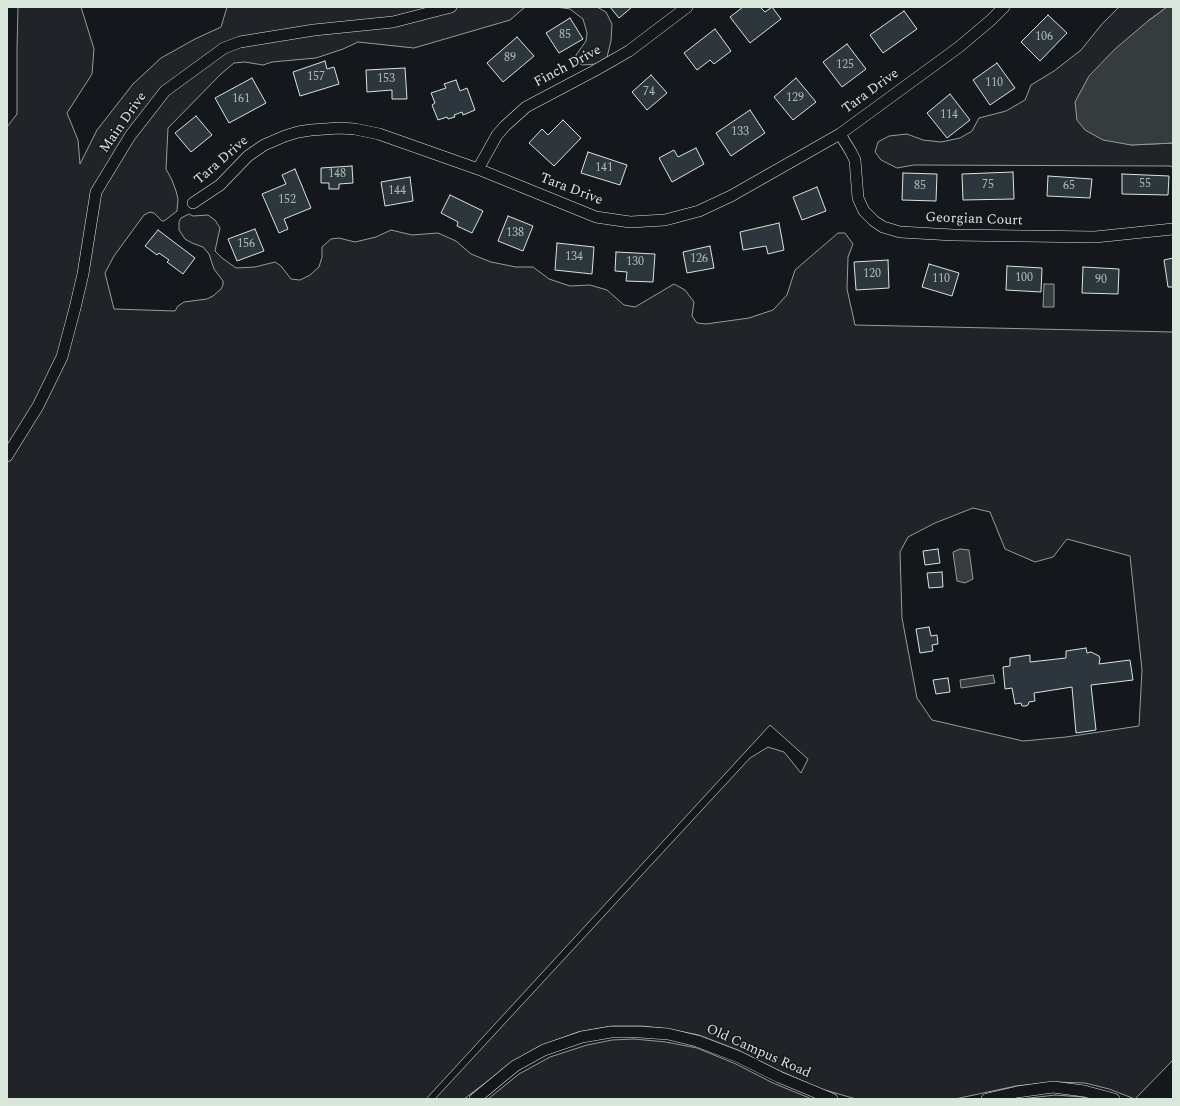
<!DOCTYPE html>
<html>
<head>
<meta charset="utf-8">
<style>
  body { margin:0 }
  #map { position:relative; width:1180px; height:1106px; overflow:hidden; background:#14181c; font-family:Spectral,serif }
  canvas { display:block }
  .frame { position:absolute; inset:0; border:8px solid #d8e6dc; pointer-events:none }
</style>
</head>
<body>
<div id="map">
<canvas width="1180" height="1106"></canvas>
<div class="frame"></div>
</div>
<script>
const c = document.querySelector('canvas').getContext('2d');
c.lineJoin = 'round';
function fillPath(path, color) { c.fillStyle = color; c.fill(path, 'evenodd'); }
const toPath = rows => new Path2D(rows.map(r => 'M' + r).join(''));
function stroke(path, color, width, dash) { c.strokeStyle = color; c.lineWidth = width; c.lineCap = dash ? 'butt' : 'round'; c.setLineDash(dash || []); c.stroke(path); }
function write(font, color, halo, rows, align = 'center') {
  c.font = font + ' Spectral,serif'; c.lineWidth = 3; c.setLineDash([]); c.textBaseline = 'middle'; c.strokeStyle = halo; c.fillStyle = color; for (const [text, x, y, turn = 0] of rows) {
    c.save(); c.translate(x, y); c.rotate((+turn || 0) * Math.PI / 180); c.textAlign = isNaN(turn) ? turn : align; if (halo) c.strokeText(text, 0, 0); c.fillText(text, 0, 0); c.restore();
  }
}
const green = toPath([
  [18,7,81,7,94,49,92,74,67,113,78,140,80,164,97,130,133,84,161,58,195,39,221,27,227,7,525,7,510,20,414,48,358,42,343,49,316,58,272,62,263,65,245,62,234,63,221,74,168,128,166,169,172,180,176,191,178,199,177,211,164,221,162,221,154,213,150,212,144,215,114,256,105,273,114,309,175,311,178,306,184,302,207,299,213,296,221,289,223,285,223,281,214,269,209,254,203,247,192,243,185,239,179,230,179,222,181,218,189,214,193,216,208,215,215,220,220,228,215,251,222,258,236,268,255,267,275,262,281,266,291,279,300,280,310,275,319,267,322,257,322,247,331,239,339,238,355,242,376,237,391,230,412,235,438,233,456,241,471,254,491,262,516,267,533,267,549,279,570,286,590,285,607,290,624,305,635,307,674,284,685,290,694,302,692,316,697,323,706,324,749,318,773,310,787,295,795,270,838,233,845,233,853,244,848,257,847,289,855,325,1173,332,1173,1060,1135,1099,1109,1089,1085,1083,1054,1082,1016,1086,955,1099,856,1099,818,1088,778,1070,738,1050,699,1035,668,1029,642,1026,612,1026,578,1032,540,1046,513,1062,464,1099,435,1099,750,758,768,747,784,752,801,773,808,759,770,725,426,1099,7,1099,7,127,17,114,17,49,18,7],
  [973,508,990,512,1005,549,1035,562,1053,557,1067,539,1130,556,1142,670,1139,726,1066,737,1023,741,932,720,917,698,902,618,900,552,908,537,935,523,973,508],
  [556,7,597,7,606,12,612,24,611,41,607,57,596,64,582,65,575,61,576,55,586,41,587,33,583,19,570,9,556,7],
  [1119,7,1167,7,1148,21,1131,145,1173,143,1173,167,1170,166,914,165,897,168,881,160,875,152,878,142,889,136,907,134,923,140,941,142,960,138,972,131,979,118,1006,111,1025,100,1031,85,1054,71,1081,50,1102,24,1119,7],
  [634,1039,666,1042,697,1048,736,1064,773,1083,812,1099,488,1099,519,1074,550,1057,587,1045,612,1040,634,1039],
  [1055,1095,1082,1097,1089,1099,1021,1099,1055,1095]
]);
fillPath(green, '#202428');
stroke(green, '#939e99', 1);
const water = toPath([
  [1167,7,1173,7,1173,143,1131,145,1103,140,1085,130,1077,120,1075,102,1089,76,1115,49,1148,21,1167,7],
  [1044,284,1054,284,1054,307,1043,307,1044,284],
  [960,549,969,550,973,579,965,583,957,581,953,552,960,549],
  [993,675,995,683,961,688,960,680,993,675]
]);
fillPath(water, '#363b3e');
stroke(water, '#939e99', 1);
const building = toPath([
  [610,7,632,7,619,18,610,7],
  [743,7,760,7,765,12,772,7,781,19,750,43,730,17,743,7],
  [904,11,917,29,883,53,870,35,904,11],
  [1048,15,1067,33,1040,61,1021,42,1048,15],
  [570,18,583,39,559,53,546,33,570,18],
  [715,29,731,51,714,64,710,60,697,70,684,53,715,29],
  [517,37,534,56,503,82,487,63,517,37],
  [847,44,866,69,842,87,823,62,847,44],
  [325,61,327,69,334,67,339,84,300,96,293,72,325,61],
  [997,63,1015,88,990,105,973,80,997,63],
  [405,68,407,99,392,99,392,90,367,92,366,70,405,68],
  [651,75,667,93,647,110,632,92,651,75],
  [252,78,266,103,229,123,215,98,252,78],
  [796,78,816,102,793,120,774,97,796,78],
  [456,80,460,91,467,88,475,110,463,115,462,112,454,115,455,117,448,119,447,117,438,120,432,105,435,103,431,93,446,88,444,84,456,80],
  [950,94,970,120,947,138,927,113,950,94],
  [750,110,765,133,731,156,716,133,750,110],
  [196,116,212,135,191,152,175,133,196,116],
  [563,120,581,138,554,166,529,143,542,129,548,135,563,120],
  [696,148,704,164,672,182,659,158,674,150,678,157,696,148],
  [588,152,627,165,620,185,581,173,588,152],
  [352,166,353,183,339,184,339,189,329,189,329,183,321,183,321,168,352,166],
  [295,169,311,208,284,219,288,229,279,233,262,194,286,184,282,175,295,169],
  [1013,172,1014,199,963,200,962,174,1013,172],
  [903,173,937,174,936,201,902,200,903,173],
  [1122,174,1169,176,1168,195,1122,194,1122,174],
  [1048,176,1092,179,1090,198,1047,196,1048,176],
  [410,177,413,201,385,206,381,182,410,177],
  [817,187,826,211,802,220,793,197,817,187],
  [450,195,483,211,472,233,457,226,458,222,441,213,450,195],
  [508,216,533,226,523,251,498,241,508,216],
  [779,223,784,250,768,254,766,246,743,250,740,232,779,223],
  [255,229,264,251,237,261,228,239,255,229],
  [158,230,195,258,183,274,167,262,169,260,159,253,157,255,145,246,158,230],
  [557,243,594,247,592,274,555,270,557,243],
  [710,246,714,268,687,273,683,252,710,246],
  [616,252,655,254,653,282,626,281,627,272,615,271,616,252],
  [1173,258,1173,287,1168,287,1164,260,1173,258],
  [888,260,889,288,856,290,854,262,888,260],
  [929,264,959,273,952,296,922,287,929,264],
  [1007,266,1042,268,1041,292,1006,290,1007,266],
  [1083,267,1119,269,1118,294,1082,293,1083,267],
  [938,549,940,563,925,565,923,551,938,549],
  [942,572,943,587,929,588,927,573,942,572],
  [929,627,931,636,937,635,938,644,932,645,933,651,920,653,916,629,929,627],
  [1086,648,1087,653,1091,652,1099,656,1100,659,1099,664,1130,660,1133,680,1091,685,1096,730,1076,733,1072,687,1034,693,1035,701,1029,702,1028,705,1026,706,1022,706,1021,703,1015,704,1012,688,1005,689,1003,667,1010,666,1010,658,1030,655,1030,662,1066,658,1066,651,1086,648],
  [948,678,950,692,936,694,933,680,948,678]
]);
fillPath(building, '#2c363c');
stroke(building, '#d8e6dc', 1);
const street = toPath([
  [840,134,851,152,855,160,858,198,864,211,874,221,883,227,900,232,953,235,1095,237,1173,229],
  [478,169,497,135,505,126,526,107,594,71,629,51,687,7],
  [193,203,220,185,248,156,264,145,285,136,298,132,311,130,339,128,355,129,379,134,478,169,596,217,630,222,665,220,699,211,731,196,840,134,959,47,991,20,1004,7],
  [7,456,38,406,62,357,75,308,83,274,96,192,130,136,165,91,224,48,240,42,314,30,393,22,451,7],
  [475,1099,515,1066,544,1050,582,1037,611,1032,640,1032,668,1034,697,1041,739,1057,779,1077,832,1099],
  [987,1099,1017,1092,1053,1087,1084,1091,1114,1099]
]);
stroke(street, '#d8e6dc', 12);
stroke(street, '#14181c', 11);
write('12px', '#adbab4', null, [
  ["85",565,36],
  ["106",1044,38],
  ["89",510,59],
  ["125",845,66],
  ["157",316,78],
  ["153",386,80],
  ["110",994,84],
  ["74",649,93],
  ["129",795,99],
  ["161",241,100],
  ["114",949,116],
  ["133",740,133],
  ["141",604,169],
  ["148",337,175],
  ["55",1145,185],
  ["75",988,186],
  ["85",920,187],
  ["65",1069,187],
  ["144",397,192],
  ["152",287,201],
  ["138",515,234],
  ["156",246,245],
  ["134",574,258],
  ["126",699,260],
  ["130",635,263],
  ["120",872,275],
  ["100",1024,279],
  ["110",941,280],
  ["90",1101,281]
]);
write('14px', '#d8e6dc', '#14181c', [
  ["Finch Drive",568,67,-28],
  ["Tara Drive",871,92,-36],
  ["Main Drive",124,123,-55],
  ["Tara Drive",222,161,-41],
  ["Tara Drive",571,190,21],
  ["Georgian Court",974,220,2],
  ["Old Campus Road",758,1052,24]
]);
</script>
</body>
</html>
